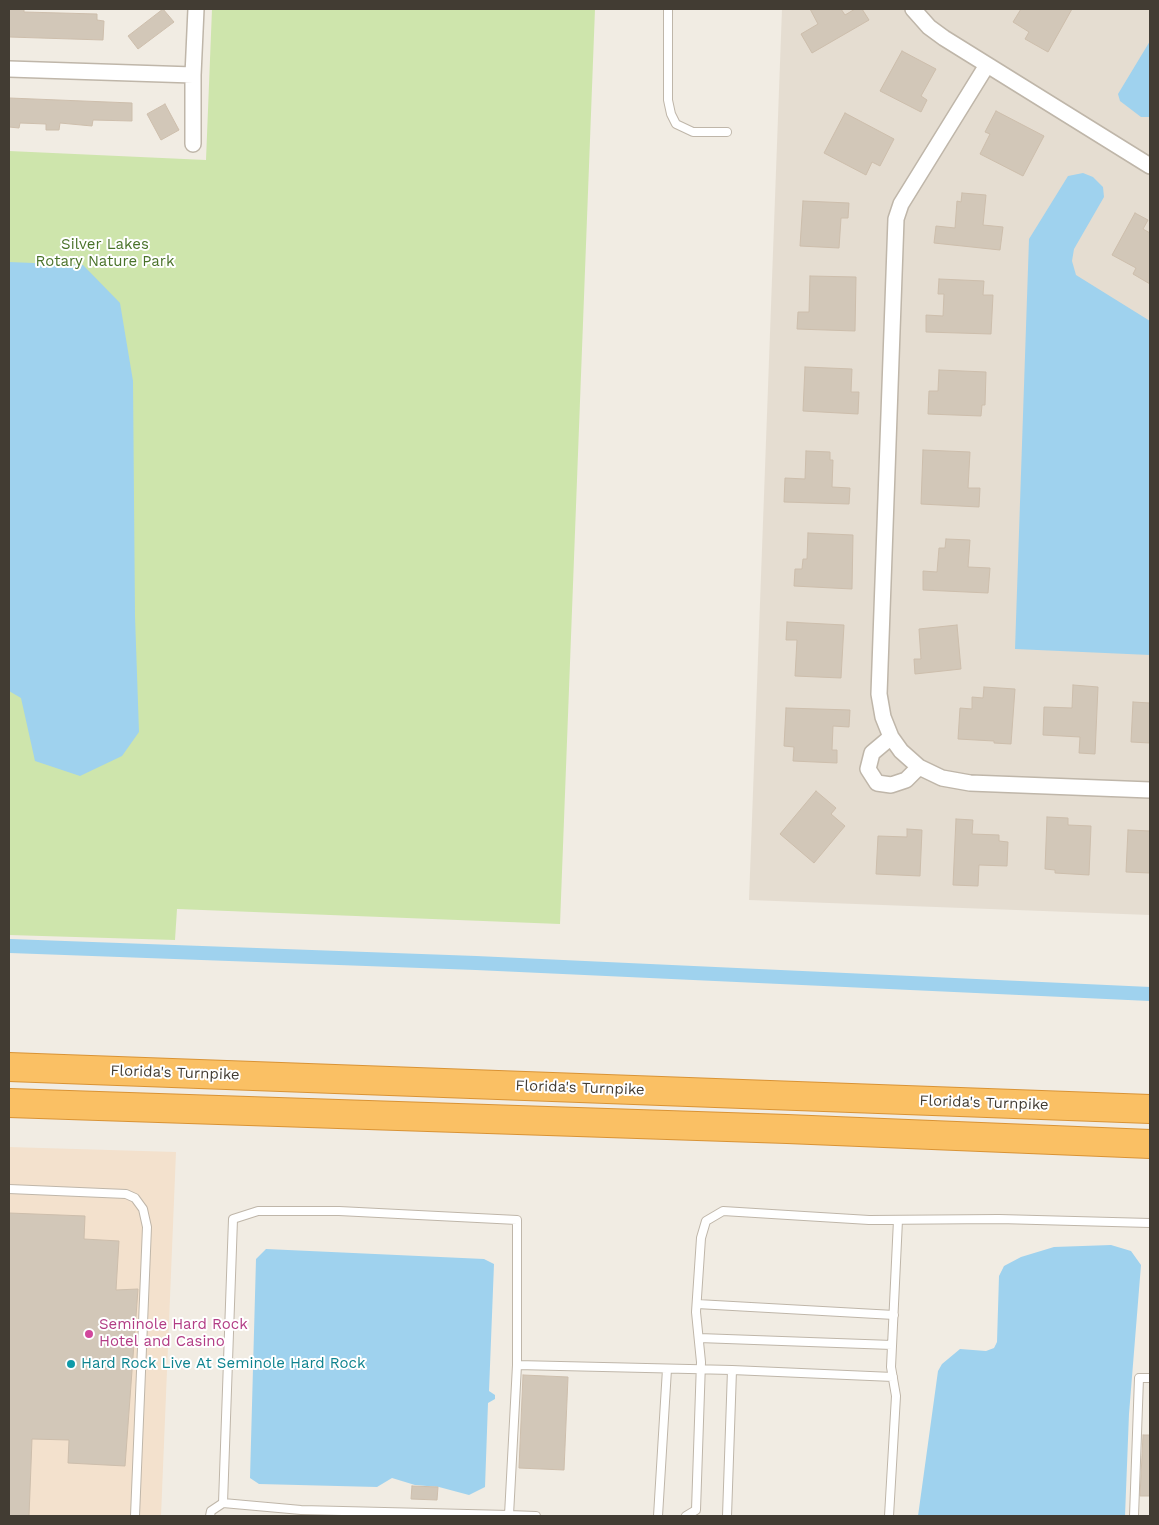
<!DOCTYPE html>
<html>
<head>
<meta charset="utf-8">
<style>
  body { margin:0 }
  #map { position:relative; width:1159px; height:1525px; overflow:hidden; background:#f1ece3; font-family:"Work Sans",sans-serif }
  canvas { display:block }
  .frame { position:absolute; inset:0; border:10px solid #423c33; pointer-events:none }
</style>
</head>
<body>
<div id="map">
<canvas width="1159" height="1525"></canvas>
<div class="frame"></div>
</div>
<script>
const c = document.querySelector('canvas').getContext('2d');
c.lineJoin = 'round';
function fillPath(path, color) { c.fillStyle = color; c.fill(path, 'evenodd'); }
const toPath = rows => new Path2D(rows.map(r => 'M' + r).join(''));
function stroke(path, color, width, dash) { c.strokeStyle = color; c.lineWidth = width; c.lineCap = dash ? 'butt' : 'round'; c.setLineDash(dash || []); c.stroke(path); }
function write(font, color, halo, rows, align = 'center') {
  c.font = font + ' "Work Sans",sans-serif'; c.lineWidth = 4; c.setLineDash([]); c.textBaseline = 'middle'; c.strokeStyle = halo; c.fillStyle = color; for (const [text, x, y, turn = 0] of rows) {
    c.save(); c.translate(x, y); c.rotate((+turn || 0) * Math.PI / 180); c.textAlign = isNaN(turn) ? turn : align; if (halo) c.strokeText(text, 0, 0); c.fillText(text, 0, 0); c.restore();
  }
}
fillPath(toPath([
  [782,9,1150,9,1150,915,749,900]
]), '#e5ddd1');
fillPath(toPath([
  [9,1147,176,1152,161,1516,9,1516]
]), '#f3e1cd');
fillPath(toPath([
  [212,9,595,9,560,924,177,909,175,940,9,935,9,151,206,160]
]), '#cee5ac');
fillPath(toPath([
  [1150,41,1150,117,1141,117,1120,101,1118,94],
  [1083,173,1093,177,1103,187,1104,197,1074,249,1072,261,1076,275,1150,321,1150,655,1015,649,1029,239,1068,176],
  [9,262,83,265,120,303,133,381,135,616,139,732,122,756,80,776,35,761,21,698,9,691],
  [1111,1245,1131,1251,1141,1265,1129,1414,1125,1516,918,1516,938,1371,942,1364,960,1349,986,1351,994,1348,997,1342,999,1276,1004,1266,1021,1257,1054,1247],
  [266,1249,484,1259,494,1264,489,1391,495,1395,495,1399,488,1403,485,1487,469,1495,439,1487,415,1485,392,1478,377,1487,259,1484,250,1478,256,1259]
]), '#9fd2ee');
stroke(toPath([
  [10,946,476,963,1150,994]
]), '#9fd2ee', 14);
const building = toPath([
  [9,9,24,9,24,12,97,14,97,20,104,21,103,40,9,37,9,9],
  [163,9,174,22,138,49,128,36,163,9],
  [810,9,841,9,845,15,855,9,862,9,869,20,812,53,801,34,818,24,810,9],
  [1021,9,1072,9,1048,52,1025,39,1029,32,1013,22,1021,9],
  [902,51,936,69,921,96,927,100,921,112,880,91,902,51],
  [9,98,132,103,132,121,93,120,92,126,60,123,59,130,46,130,46,124,20,123,19,128,9,127,9,98],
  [165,104,179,130,161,140,147,114,165,104],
  [996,111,1044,136,1023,176,980,154,990,134,985,132,996,111],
  [845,113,894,139,880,166,872,162,866,175,824,153,845,113],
  [962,193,986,195,983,225,1003,227,1000,250,934,243,936,226,955,228,957,201,961,202,962,193],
  [803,201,849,203,848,218,841,218,839,248,800,246,803,201],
  [1135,213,1148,220,1143,229,1150,233,1150,284,1133,274,1136,268,1112,255,1135,213],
  [810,276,856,277,855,331,797,329,798,312,809,312,810,276],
  [939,279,984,281,983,295,993,295,991,334,926,332,926,315,943,316,944,294,938,294,939,279],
  [805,367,852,369,851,392,859,392,858,414,803,411,805,367],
  [939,370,986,372,985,405,982,405,981,416,928,414,929,391,938,391,939,370],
  [923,450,970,452,968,488,980,488,979,507,921,504,923,450],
  [806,451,830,452,830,460,833,460,832,487,850,488,849,504,784,502,785,478,805,479,806,451],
  [808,533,853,535,852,589,794,586,795,569,802,569,803,559,807,559,808,533],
  [946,539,970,540,968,567,990,568,988,593,923,590,923,571,937,572,939,548,945,548,946,539],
  [787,622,844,625,841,678,795,676,797,640,786,640,787,622],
  [957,625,961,669,915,674,914,659,921,659,919,629,957,625],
  [1073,685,1098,687,1095,754,1079,753,1080,737,1043,735,1044,707,1072,708,1073,685],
  [984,687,1015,689,1011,744,994,743,994,741,958,739,960,708,972,709,972,697,983,698,984,687],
  [1133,702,1150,703,1150,743,1131,742,1133,702],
  [786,708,850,710,849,727,833,726,832,750,837,750,837,763,793,761,794,747,784,746,786,708],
  [816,791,836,808,831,814,845,826,814,863,780,834,816,791],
  [1047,817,1068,818,1068,825,1091,826,1089,875,1055,873,1055,870,1045,869,1047,817],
  [956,819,973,820,972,834,999,835,999,841,1008,842,1007,866,979,865,978,886,953,885,956,819],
  [907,829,922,830,920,876,876,874,878,836,907,837,907,829],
  [1128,830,1150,831,1150,873,1126,872,1128,830],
  [9,1213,85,1216,84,1239,119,1241,116,1290,138,1289,125,1466,68,1463,69,1440,32,1439,29,1516,9,1516,9,1213],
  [523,1375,568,1377,564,1470,519,1468,523,1375],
  [1143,1435,1150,1435,1150,1496,1140,1496,1143,1435],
  [412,1486,438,1487,437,1500,411,1499,412,1486]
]);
fillPath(building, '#d2c7b8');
stroke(building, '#cdbeac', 1);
const lane = toPath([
  [668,9,668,100,671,114,676,124,693,132,727,132],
  [9,1189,126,1194,135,1198,143,1209,147,1227,135,1516],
  [697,1304,894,1315],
  [699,1338,892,1345],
  [517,1365,732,1370,727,1516],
  [732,1370,893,1377],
  [509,1515,536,1516],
  [210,1516,211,1511,223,1503,233,1219,258,1211,339,1211,517,1220,517,1365,509,1515,301,1510,223,1503],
  [658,1516,667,1369],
  [686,1516,696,1510,701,1362,696,1312,701,1238,706,1221,723,1211,869,1220,999,1219,1150,1223],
  [889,1516,896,1396,891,1367,898,1220],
  [1134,1516,1139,1378,1150,1378]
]);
const street = toPath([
  [913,9,929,27,944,38,1150,166],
  [987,65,901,204,896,219,879,694,883,717,891,737,901,751,919,767,942,778,970,783,1150,790],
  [9,69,193,75],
  [193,144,193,75,196,9],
  [891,737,872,753,868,769,877,783,891,785,906,780,919,767]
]);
const highway = toPath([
  [9,1067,1150,1109],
  [9,1103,787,1129,1150,1144]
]);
stroke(lane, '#bfb6a9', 10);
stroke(street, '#bfb6a9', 18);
stroke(highway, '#d99335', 30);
stroke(lane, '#fff', 8);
stroke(street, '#fff', 15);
stroke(highway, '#fac064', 28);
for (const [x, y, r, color] of [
  [89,1334,5,"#d1479c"],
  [71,1364,5,"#0f9aa8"]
]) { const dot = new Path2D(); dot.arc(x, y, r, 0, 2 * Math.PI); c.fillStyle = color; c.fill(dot); stroke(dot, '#fff', 2); }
write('15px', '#497229', '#fff', [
  ["Silver Lakes",105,245],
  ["Rotary Nature Park",105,262]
]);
write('15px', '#423c33', '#fff', [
  ["Florida's Turnpike",175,1073,2],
  ["Florida's Turnpike",580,1088,2],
  ["Florida's Turnpike",984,1103,2]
]);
write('15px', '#b23c85', '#fff', [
  ["Seminole Hard Rock",99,1325],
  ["Hotel and Casino",99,1342]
], 'left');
write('15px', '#0d838f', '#fff', [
  ["Hard Rock Live At Seminole Hard Rock",81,1364]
], 'left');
</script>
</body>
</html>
